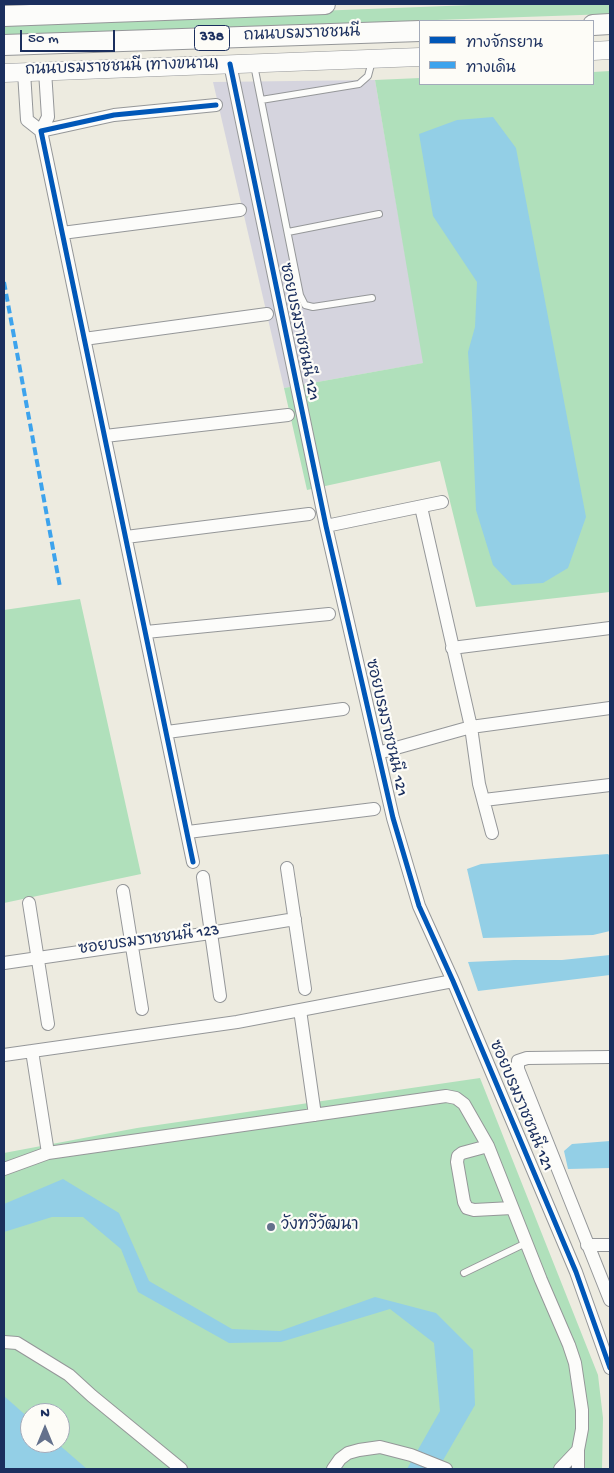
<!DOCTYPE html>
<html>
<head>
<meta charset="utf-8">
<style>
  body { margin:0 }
  #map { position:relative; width:614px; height:1473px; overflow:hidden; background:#edebe0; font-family:"Gochi Hand","Playpen Sans Thai",sans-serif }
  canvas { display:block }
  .frame { position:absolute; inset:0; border:5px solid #1b2f5e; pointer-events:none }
  .legend { position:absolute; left:419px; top:20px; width:175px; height:65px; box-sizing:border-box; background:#fdfcf7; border:1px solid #a3aaba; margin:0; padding:6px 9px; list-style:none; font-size:15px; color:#1b2f5e }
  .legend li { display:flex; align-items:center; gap:10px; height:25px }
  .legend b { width:25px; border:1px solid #a3aaba }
  .north { position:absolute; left:20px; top:1403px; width:50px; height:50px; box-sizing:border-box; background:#fdfcf7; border:1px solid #a3aaba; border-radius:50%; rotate:0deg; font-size:14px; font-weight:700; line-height:20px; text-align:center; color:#1b2f5e }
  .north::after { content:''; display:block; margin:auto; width:18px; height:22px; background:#64718c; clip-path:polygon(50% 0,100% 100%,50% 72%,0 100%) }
  .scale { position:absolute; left:20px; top:30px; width:95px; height:22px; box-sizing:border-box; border:2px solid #1b2f5e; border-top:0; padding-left:6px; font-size:15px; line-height:18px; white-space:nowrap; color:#1b2f5e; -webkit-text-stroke:4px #fdfcf7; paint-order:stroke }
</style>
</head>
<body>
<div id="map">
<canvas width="614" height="1473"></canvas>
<div class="frame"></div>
<ul class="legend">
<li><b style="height:6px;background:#0057b8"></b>ทางจักรยาน</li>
<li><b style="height:6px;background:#3da3ed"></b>ทางเดิน</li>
</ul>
<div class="north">N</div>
<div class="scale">50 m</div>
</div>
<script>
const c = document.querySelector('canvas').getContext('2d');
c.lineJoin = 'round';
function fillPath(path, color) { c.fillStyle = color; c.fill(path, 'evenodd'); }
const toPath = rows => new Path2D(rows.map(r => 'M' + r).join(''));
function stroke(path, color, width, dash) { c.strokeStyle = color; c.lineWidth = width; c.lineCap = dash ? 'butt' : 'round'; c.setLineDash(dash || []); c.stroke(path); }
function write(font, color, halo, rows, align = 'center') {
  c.font = font + ' "Gochi Hand","Playpen Sans Thai",sans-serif'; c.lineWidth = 4.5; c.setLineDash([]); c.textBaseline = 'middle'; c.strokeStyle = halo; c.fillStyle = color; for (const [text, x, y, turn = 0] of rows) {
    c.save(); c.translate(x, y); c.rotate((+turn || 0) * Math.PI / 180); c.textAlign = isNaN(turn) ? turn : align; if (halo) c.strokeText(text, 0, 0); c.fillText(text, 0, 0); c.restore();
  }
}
fillPath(toPath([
  [375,80,424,363,284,388,213,82]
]), '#d5d4de');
fillPath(toPath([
  [498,4,610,4,610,14,4,35,4,23],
  [610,71,610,592,476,607,440,461,307,490,284,388,423,363,375,80,420,78,420,84,593,84,593,72],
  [80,599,141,874,4,903,4,610],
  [480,1078,598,1375,603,1418,602,1469,4,1469,4,1153,137,1128],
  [30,1413,60,1413,60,1443,30,1443]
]), '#b0e0bb');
fillPath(toPath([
  [493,117,516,148,586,517,568,568,543,583,512,585,493,565,476,510,472,413,468,352,475,327,477,282,433,216,419,134,457,120],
  [608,854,610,856,610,931,593,935,483,938,467,869,481,864],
  [610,955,610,975,478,991,468,962,514,960,562,960],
  [610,1141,610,1168,568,1169,564,1151,572,1144],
  [63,1179,119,1213,149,1281,232,1329,280,1331,375,1297,436,1313,473,1350,475,1405,438,1469,407,1469,440,1411,434,1343,390,1309,281,1342,229,1343,138,1292,121,1249,83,1217,52,1217,4,1232,4,1204],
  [4,1396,30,1419,30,1443,57,1443,87,1469,4,1469]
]), '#93cfe6');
const service = toPath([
  [254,65,300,295,305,305,313,307,372,298],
  [261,100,359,84,368,76,372,61],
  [288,232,379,214],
  [464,1273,526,1243]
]);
const minor = toPath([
  [230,64,326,526,393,818,419,906,453,981,576,1272,610,1368],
  [24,72,27,120,41,131,48,117,45,71],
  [62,233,240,210],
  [84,339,267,314],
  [105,436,288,415],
  [421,507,471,727,479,784,492,833],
  [326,526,442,502],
  [126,537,309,514],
  [146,632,329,614],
  [452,648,610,628],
  [167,732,343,709],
  [378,753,471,727,610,708],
  [484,800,610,785],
  [188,832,374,809],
  [193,862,41,131,114,115,216,105],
  [287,868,305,989],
  [203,877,220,996],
  [123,891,142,1009],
  [29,903,48,1024],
  [4,963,210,933,295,919],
  [300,1010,315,1115],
  [32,1051,48,1153],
  [4,1055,237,1022,453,981],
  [610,1057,527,1058,518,1061,518,1069,610,1300],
  [488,1146,462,1153,458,1156,457,1162,464,1202,467,1208,474,1210,512,1208],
  [4,1169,48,1153,446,1096,456,1098,464,1104,488,1146,541,1280,569,1345,575,1363,582,1410,582,1429,578,1450,578,1469],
  [587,1245,610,1245],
  [4,1342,17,1343,69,1375,92,1396,181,1469],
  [333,1469,340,1459,348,1453,359,1450,380,1447,411,1455,446,1469],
  [560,1469,578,1450]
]);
const secondary = toPath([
  [593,51,610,50],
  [4,73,420,57]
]);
const trunk = toPath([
  [4,16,325,4],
  [593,25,610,24],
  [4,45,420,31]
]);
stroke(service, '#959799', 8);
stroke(minor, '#959799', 14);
stroke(secondary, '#959799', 19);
stroke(trunk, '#959799', 22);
stroke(service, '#fcfcfa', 6);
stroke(minor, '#fcfcfa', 12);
stroke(secondary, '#fcfcfa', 18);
stroke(trunk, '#fcfcfa', 20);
stroke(toPath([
  [4,282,60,587]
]), '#3da3ed', 4, [8, 4]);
stroke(toPath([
  [230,64,326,526,393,818,419,906,453,981,576,1272,610,1368],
  [193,862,41,131,114,115,216,105]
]), '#0057b8', 5);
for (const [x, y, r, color] of [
  [271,1227,5,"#64718c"]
]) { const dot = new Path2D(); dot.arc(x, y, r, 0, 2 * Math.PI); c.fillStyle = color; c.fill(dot); stroke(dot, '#fdfcf7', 2); }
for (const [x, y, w] of [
  [212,38,35]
]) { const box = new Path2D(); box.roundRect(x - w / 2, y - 12.5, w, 25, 4); c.fillStyle = '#fdfcf7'; c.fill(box); stroke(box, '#1b2f5e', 1); }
write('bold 15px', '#1b2f5e', null, [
  ["338",212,38]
]);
write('16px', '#1b2f5e', '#fdfcf7', [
  ["ถนนบรมราชชนนี",302,35,-2],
  ["ถนนบรมราชชนนี (ทางขนาน)",122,68,-2],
  ["ซอยบรมราชชนนี 121",298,332,78],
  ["ซอยบรมราชชนนี 121",385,728,77],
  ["ซอยบรมราชชนนี 123",149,941,-8],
  ["ซอยบรมราชชนนี 121",520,1106,67]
]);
write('16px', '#1b2f5e', '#fdfcf7', [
  ["วังทวีวัฒนา",281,1227]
], 'left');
</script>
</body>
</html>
